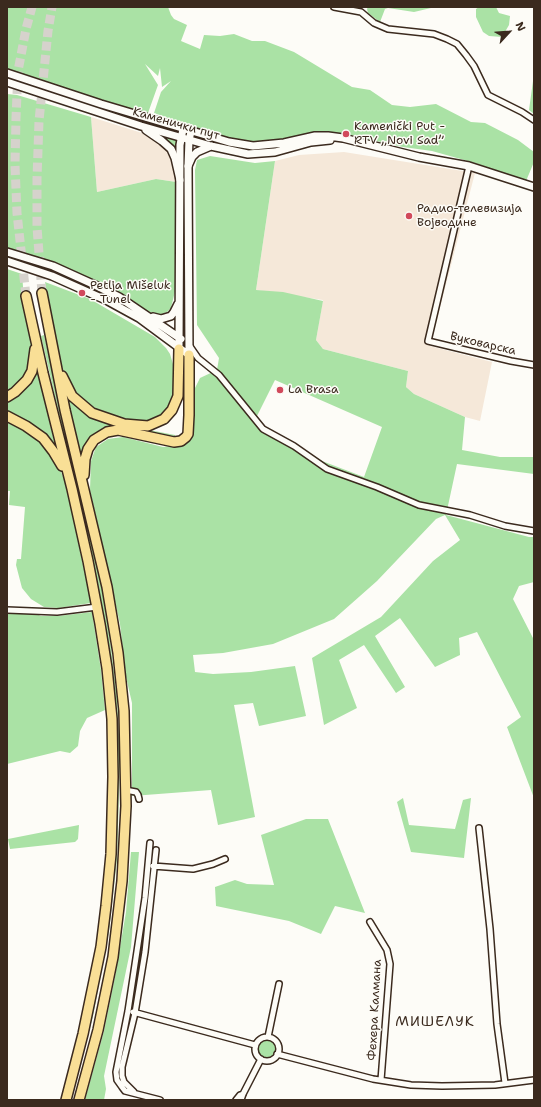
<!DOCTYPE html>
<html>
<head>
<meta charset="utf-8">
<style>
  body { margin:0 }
  #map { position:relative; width:541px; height:1107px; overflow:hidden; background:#fdfcf7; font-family:"Shantell Sans",sans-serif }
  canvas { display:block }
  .frame { position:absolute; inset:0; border:8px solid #3b2a1e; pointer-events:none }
  .north { position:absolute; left:489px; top:12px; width:40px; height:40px; -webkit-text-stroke:3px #fdfcf7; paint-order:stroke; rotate:64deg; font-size:11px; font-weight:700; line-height:16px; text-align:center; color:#3b2a1e }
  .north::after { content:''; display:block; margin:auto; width:14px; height:18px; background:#3b2a1e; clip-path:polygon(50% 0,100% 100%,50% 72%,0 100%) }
</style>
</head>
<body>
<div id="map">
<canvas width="541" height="1107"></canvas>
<div class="frame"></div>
<div class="north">N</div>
</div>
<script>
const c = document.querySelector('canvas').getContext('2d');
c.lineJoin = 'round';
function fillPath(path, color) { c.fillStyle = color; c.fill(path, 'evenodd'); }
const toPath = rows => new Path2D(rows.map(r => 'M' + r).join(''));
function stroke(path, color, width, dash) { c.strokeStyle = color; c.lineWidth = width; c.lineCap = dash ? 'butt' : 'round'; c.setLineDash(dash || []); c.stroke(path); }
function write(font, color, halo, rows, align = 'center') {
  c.font = font + ' "Shantell Sans",sans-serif'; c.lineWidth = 3; c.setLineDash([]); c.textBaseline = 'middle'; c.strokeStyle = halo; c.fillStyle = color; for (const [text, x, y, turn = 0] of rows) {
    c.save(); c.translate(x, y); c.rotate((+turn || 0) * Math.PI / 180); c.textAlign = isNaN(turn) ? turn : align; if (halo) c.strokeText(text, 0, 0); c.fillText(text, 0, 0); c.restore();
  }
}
fillPath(toPath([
  [91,117,142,133,160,144,168,152,171,159,176,182,156,179,97,192],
  [344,152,475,173,430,346,492,362,480,421,465,417,414,394,406,387,408,371,323,349,316,340,323,300,256,290,275,161,299,155]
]), '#f5e8d9');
fillPath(toPath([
  [7,7,168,7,171,15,174,19,187,25,181,41,200,49,204,35,220,36,234,34,252,41,265,41,294,52,352,87,370,90,392,105,410,107,436,104,471,122,485,123,518,140,534,152,534,162,526,181,475,163,432,151,403,147,341,133,326,133,268,144,233,141,154,113,161,92,171,81,162,87,160,68,158,76,145,64,158,85,148,113,53,88,7,71],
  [368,7,432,7,431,8,414,12,388,8,385,9,380,22,368,13,367,9],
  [479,7,496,7,499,13,510,16,509,25,502,37,489,36,483,32,476,17,476,9],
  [533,81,534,81,534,114,529,110],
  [7,94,17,95,91,117,97,192,156,179,176,182,176,287,171,308,167,312,159,315,141,309,7,249],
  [161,136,177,140,178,159,169,142],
  [183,151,185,151,186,330,183,330],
  [210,156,255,163,275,161,256,290,283,292,323,301,316,340,323,349,408,371,406,387,414,394,465,417,462,450,500,457,534,457,534,474,457,464,446,515,529,537,534,537,534,582,519,586,513,599,534,640,534,798,507,727,521,717,477,632,459,638,460,655,435,667,400,618,375,636,405,687,396,693,364,645,339,660,357,708,324,725,312,658,381,617,433,561,460,540,445,515,436,519,377,581,334,619,273,644,223,653,193,655,195,672,213,674,251,672,295,666,306,716,259,726,253,703,234,705,255,817,218,825,211,790,132,796,132,703,126,677,120,624,90,490,91,461,96,447,108,439,123,437,163,447,182,445,190,441,194,426,193,392,200,378,217,370,219,358,197,325,195,170,197,160],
  [275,380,382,427,364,477,322,461,267,428,256,418],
  [7,256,60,273,100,290,138,312,136,314,99,292,59,275,7,258],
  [7,269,22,274,24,299,31,331,33,353,30,371,24,379,7,394],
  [45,282,90,299,155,337,166,348,170,354,173,364,174,391,171,404,165,413,157,418,146,421,133,421,122,419,93,410,76,394,67,379,57,354],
  [44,335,102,589,111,648,117,697,120,759,117,859,109,931,93,1016,71,1100,69,1100,91,1015,117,759,115,698,109,649,99,590,85,525,41,336],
  [37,369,55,445,30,423,7,412,7,400,30,384],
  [66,393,85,412,98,420,175,435,175,438,117,426,91,438,84,447,81,461],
  [7,419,25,428,41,441,59,467,64,479,73,517,91,603,58,608,44,607,31,599,22,588,16,565,17,559,21,559,25,507,9,505,10,491,7,491],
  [32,612,41,616,58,616,92,612,101,670,105,710,87,718,80,731,78,746,70,753,60,751,7,764,7,613],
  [403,798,409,825,455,829,463,800,471,798,464,858,411,852,397,802],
  [306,819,328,819,365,913,335,906,321,934,289,921,216,906,215,887,235,880,247,884,274,885,261,835],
  [79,825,78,839,75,842,10,849,8,839],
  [131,852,139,852,131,947,104,1076,106,1089,104,1100,85,1100,104,1031,115,977,126,912],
  '257 1048a10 10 0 1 1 20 0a10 10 0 1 1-20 0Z'
]), '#aae2a5');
stroke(toPath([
  [42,293,37,227,37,179,39,121,48,31,52,7],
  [26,296,17,213,15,165,16,118,18,71,26,29,32,7]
]), '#d6d2cc', 9, [9, 4.5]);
const minor = toPath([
  [334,7,361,12,374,23,388,29,434,34,447,39,457,44,466,55,474,66,488,95,522,112,534,120],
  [469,166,428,341,511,361,534,365],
  [189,345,198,358,219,375,263,429,294,446,327,469,377,487,419,505,470,515,505,526,534,531],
  [7,610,57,612,97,607],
  [125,790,136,792,138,795,139,799],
  [479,828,490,929,497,1024,505,1083],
  [150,843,145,898,128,1011,116,1072,117,1080,122,1087,125,1091,160,1100],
  [153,866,193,869,213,864,225,859],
  [370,922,387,950,390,964,381,1080],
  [133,1012,255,1045],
  [268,1037,279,984],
  '255 1049a12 12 0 1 1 24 0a12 12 0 1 1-24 0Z',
  [277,1054,373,1079,411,1085,442,1086,495,1085,534,1080],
  [134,1092,124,1082,122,1076,122,1067,135,1013,145,952,156,850],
  [236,1100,240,1095,243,1094],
  [241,1100,243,1094,261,1059]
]);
const tertiary = toPath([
  [7,252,53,266,95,285,119,297,181,339],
  [7,261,52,276,108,301,139,318,189,355],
  [153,317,161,319,171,316,174,312,178,304],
  [179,349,180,145,183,129],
  [189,355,188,166,189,140,191,132]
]);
const secondary = toPath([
  [7,73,101,104,229,142,253,146,284,143,315,136,328,136,343,138,419,157,469,166,534,187],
  [7,82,141,126,211,146,248,154,275,152,311,142,330,140],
  [146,130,162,141,171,149,175,158,180,180],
  [188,166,192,157,197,152,211,146]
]);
const trunk = toPath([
  [42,293,65,410,107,587,118,653,124,711,126,806,122,881,118,915,113,957,98,1030,79,1100],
  [26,296,43,373,72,489,88,561,100,624,107,668,112,719,113,777,111,854,106,906,101,947,83,1034,66,1100],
  [62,376,72,396,92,413,124,424,148,426,164,419,172,410,178,396,179,349],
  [7,397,15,392,27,380,32,371,35,349],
  [7,416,26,426,43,438,53,451,62,466],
  [84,475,85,459,88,449,94,440,107,432,118,430,174,442,181,441,186,437,188,434,189,415,189,355]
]);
stroke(minor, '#3b2a1e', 8);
stroke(tertiary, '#3b2a1e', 10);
stroke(secondary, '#3b2a1e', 10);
stroke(trunk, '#3b2a1e', 12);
stroke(minor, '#fdfcf7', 5);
stroke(tertiary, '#fdfcf7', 7);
stroke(secondary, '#fdfcf7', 7);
stroke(trunk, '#f9df96', 9);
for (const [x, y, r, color] of [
  [346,134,4,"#d1495b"],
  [409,216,4,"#d1495b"],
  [82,293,4,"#d1495b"],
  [280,390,4,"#d1495b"]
]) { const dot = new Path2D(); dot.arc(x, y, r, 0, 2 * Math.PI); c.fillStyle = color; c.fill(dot); stroke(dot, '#fdfcf7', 1.5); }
write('12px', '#3b2a1e', '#fdfcf7', [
  ["Каменички пут",176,124,16],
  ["Вуковарска",483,344,13],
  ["Фехера Калмана",375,1010,-87]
]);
write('12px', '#3b2a1e', '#fdfcf7', [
  ["Kamenički Put -",354,127],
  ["RTV „Novi Sad”",354,141],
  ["Радио-телевизија",417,209],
  ["Војводине",417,223],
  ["Petlja Mišeluk",90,286],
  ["- Tunel",90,300],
  ["La Brasa",288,390]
], 'left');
c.letterSpacing = '1px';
write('14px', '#3b2a1e', '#fdfcf7', [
  ["МИШЕЛУК",435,1022]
]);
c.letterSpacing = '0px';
</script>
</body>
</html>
